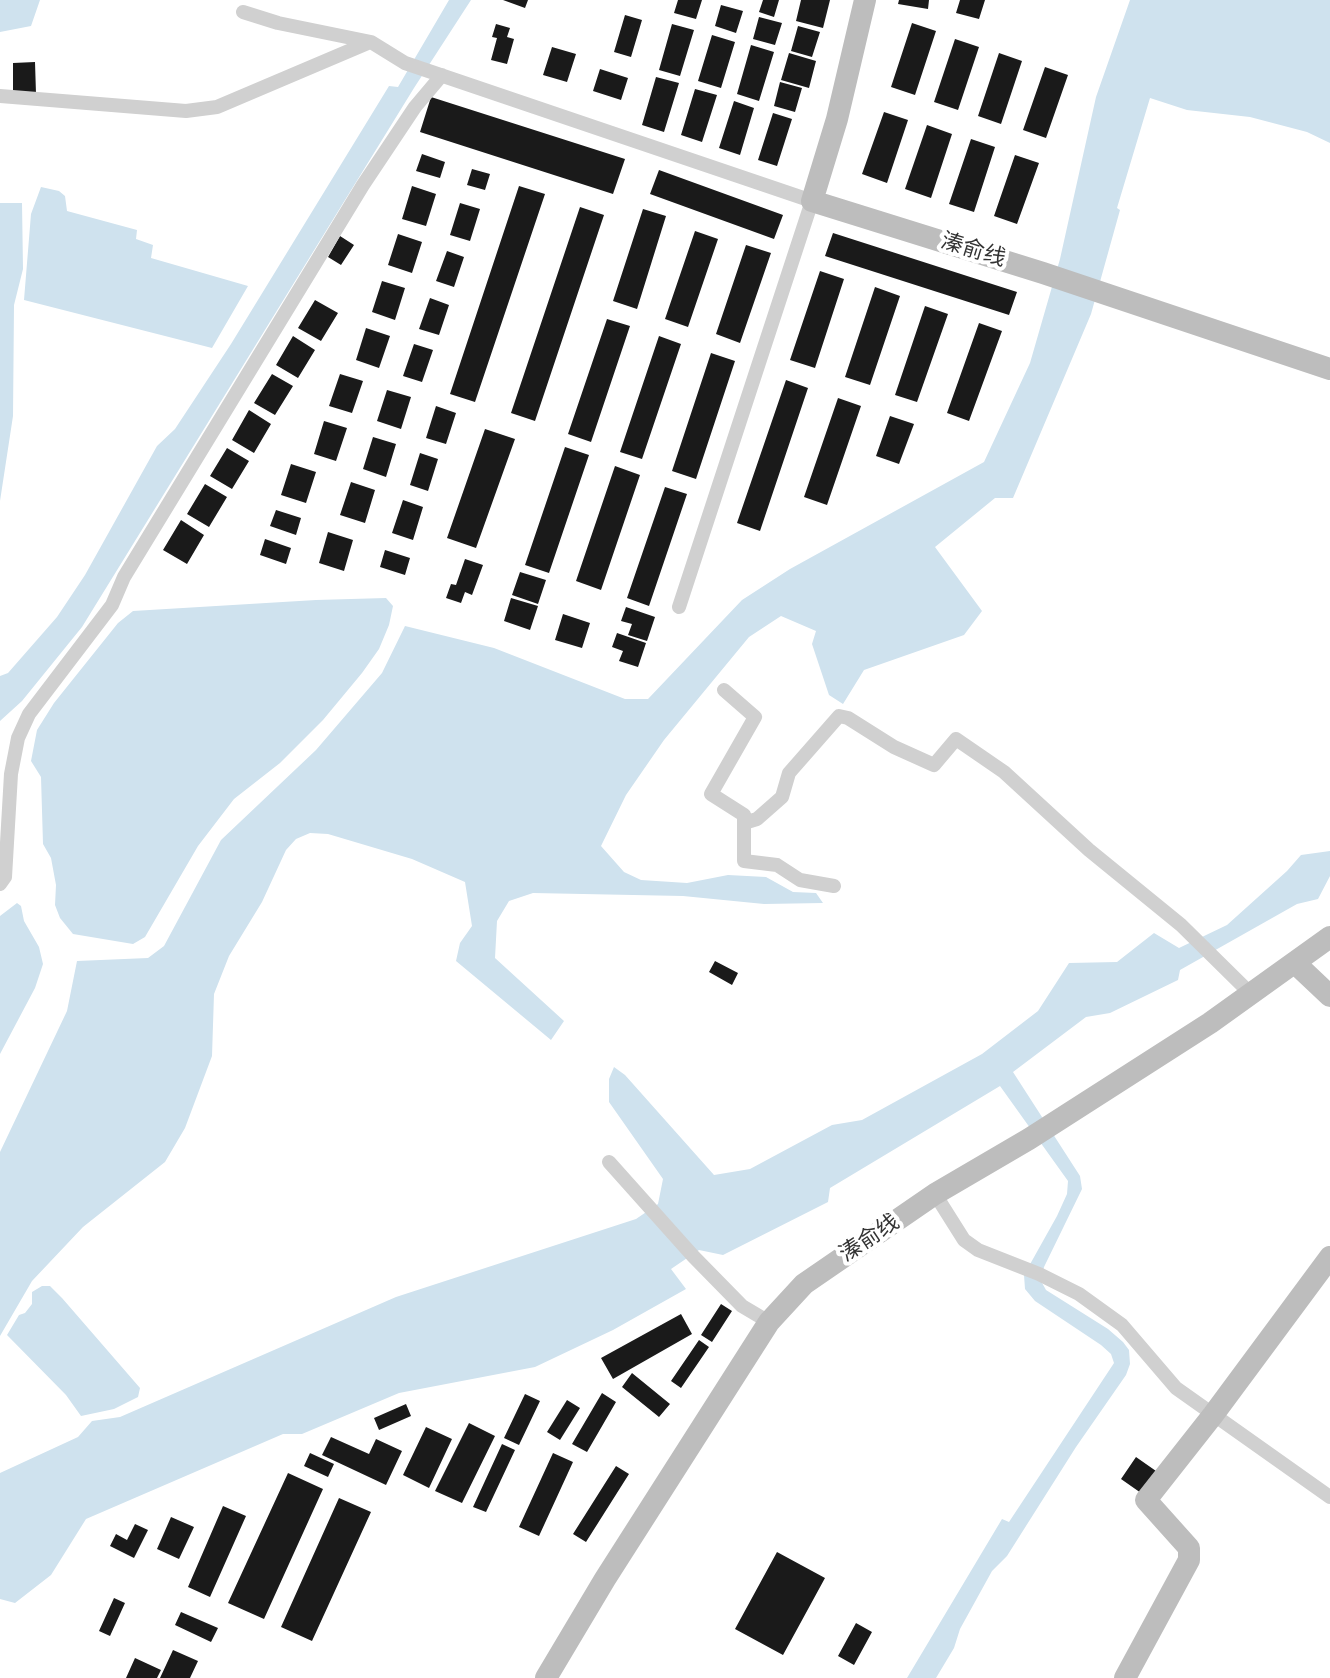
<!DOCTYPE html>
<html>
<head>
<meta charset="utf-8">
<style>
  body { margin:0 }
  canvas { display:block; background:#fff }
</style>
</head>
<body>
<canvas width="1330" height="1678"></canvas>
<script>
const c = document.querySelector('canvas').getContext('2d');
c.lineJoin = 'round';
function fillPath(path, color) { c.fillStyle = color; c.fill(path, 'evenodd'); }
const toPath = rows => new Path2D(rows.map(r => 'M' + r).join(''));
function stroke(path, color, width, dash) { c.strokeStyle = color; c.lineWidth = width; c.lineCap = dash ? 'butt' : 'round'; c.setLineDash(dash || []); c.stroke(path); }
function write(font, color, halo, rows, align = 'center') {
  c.font = font + ' Roboto,"Noto Sans SC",sans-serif'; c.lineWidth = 8; c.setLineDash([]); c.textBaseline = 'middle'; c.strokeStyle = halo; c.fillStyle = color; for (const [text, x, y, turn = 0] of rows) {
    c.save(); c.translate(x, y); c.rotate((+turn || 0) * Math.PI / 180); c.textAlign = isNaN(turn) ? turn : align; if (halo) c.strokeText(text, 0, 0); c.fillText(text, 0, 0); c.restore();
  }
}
fillPath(toPath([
  [0,0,40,0,31,26,0,32],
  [449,0,471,0,414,88,82,627,22,701,0,721,0,676,8,673,57,617,85,575,157,446,175,429,231,344,389,86,398,87],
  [1130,0,1330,0,1330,143,1307,132,1250,117,1187,110,1150,98,1117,208,1120,210,1091,314,1013,498,995,498,935,547,982,611,964,635,864,670,843,704,829,695,812,644,816,631,781,616,749,637,664,740,626,795,601,846,624,872,641,880,687,883,728,875,766,877,793,892,816,893,823,903,764,904,683,896,533,893,509,901,497,921,495,958,564,1021,551,1040,456,961,460,943,472,926,465,882,412,859,328,834,310,833,296,839,286,850,262,902,229,956,214,994,212,1056,185,1128,165,1162,83,1227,32,1281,0,1336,0,1152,67,1011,77,961,148,958,164,946,221,840,316,750,382,673,405,626,494,648,625,699,648,699,742,600,790,569,984,462,1030,363,1060,259,1096,97],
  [41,187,59,191,65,196,67,211,137,230,136,239,153,245,151,258,248,286,212,348,24,300,31,214],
  [0,203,22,203,23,269,14,305,13,416,0,501],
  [386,598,393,606,389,625,379,649,362,673,323,720,280,763,234,799,198,846,145,937,133,944,73,934,60,918,55,905,56,885,51,858,43,844,41,777,31,761,37,730,54,703,118,623,133,611,316,600],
  [1330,851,1330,876,1318,899,1297,904,1180,970,1178,980,1110,1013,1086,1017,1013,1072,1080,1176,1082,1189,1044,1267,1041,1281,1046,1290,1108,1329,1123,1342,1129,1350,1130,1364,1126,1375,1076,1447,1007,1556,992,1571,960,1629,954,1648,936,1678,907,1678,1002,1519,1009,1522,1114,1363,1111,1354,1101,1345,1035,1301,1025,1289,1024,1275,1057,1216,1067,1194,1068,1181,1000,1086,830,1188,828,1202,723,1255,699,1250,671,1269,686,1289,613,1330,535,1367,399,1393,302,1434,283,1434,86,1519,51,1575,15,1603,0,1599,0,1473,78,1437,92,1421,120,1417,396,1297,636,1219,658,1204,663,1179,609,1102,609,1079,614,1067,625,1075,714,1175,750,1169,832,1125,862,1120,982,1054,1038,1011,1069,963,1117,962,1154,933,1179,948,1227,925,1287,871,1301,855],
  [17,903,21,906,24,921,39,947,43,964,35,988,0,1054,0,916],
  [42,1286,50,1286,62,1298,140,1388,138,1397,114,1409,81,1416,66,1395,7,1335,19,1315,25,1313,32,1304,32,1292]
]), '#cfe2ee');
fillPath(toPath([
  [503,0,528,0,525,8],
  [678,0,702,0,696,19,674,13],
  [763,0,779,0,774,17,759,12],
  [801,0,830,0,823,28,796,21],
  [899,0,929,0,928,9,898,4],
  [960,0,985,0,979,19,956,13],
  [721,5,743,11,736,33,715,26],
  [625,15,642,20,631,57,614,52],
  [759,17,782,23,775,45,753,39],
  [912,23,936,31,915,95,891,87],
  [496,24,510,28,507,37,514,39,507,64,491,60,497,38,492,37],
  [672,24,694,30,680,76,659,70],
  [798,26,820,32,812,57,791,51],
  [712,35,735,42,721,88,698,81],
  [955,39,979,47,958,110,934,102],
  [751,45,774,52,759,101,737,94],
  [552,47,576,54,567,82,543,75],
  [789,53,816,61,809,88,781,80],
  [999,53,1022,61,1001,124,978,116],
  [35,62,36,94,13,94,13,63],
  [1045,67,1068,75,1046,138,1023,130],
  [600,69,628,78,621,100,593,91],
  [656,77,679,83,664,132,642,125],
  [780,82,802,88,795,112,774,106],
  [695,89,717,95,702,142,681,135],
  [431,97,625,159,613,194,420,132],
  [734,101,754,108,740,155,719,148],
  [884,112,908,120,887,183,862,174],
  [773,113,792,119,777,166,758,160],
  [927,125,952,134,931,198,905,189],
  [971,139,995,147,974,212,949,204],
  [422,154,445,162,440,178,416,171],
  [1015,155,1039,163,1017,224,994,216],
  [472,169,490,174,485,190,467,185],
  [659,170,783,215,774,239,650,194],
  [412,186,436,194,426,226,402,219],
  [519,186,545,194,475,402,450,394],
  [460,203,480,209,470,241,450,235],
  [580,207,604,215,535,421,511,413],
  [643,209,666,216,637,309,613,301],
  [695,231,718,239,688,327,665,319],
  [833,233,1017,292,1009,315,825,256],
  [398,234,422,242,412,273,388,265],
  [340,236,354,245,341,265,328,257],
  [746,245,771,253,740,343,716,334],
  [447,251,464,257,454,287,436,281],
  [820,271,844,279,815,368,790,360],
  [382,281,405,288,395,320,372,312],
  [875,287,900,296,870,385,845,377],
  [430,298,449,305,439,335,419,329],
  [315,300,338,313,321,341,298,328],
  [925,306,948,314,917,402,895,395],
  [607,319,630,326,591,442,568,434],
  [979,323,1002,331,969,421,947,413],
  [366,328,390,336,379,368,356,360],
  [293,336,315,350,298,378,276,365],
  [659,336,681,344,642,459,620,452],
  [414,344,433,350,422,382,403,376],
  [711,353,735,361,696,479,672,471],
  [272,374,293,386,275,415,254,403],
  [340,374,363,381,352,413,329,406],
  [786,380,808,388,760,531,737,523],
  [387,390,411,397,401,429,377,421],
  [838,398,861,406,827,505,804,497],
  [436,406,456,413,446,444,426,438],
  [249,410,271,424,254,453,232,440],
  [890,416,914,424,899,464,876,456],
  [324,421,347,428,336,461,314,454],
  [485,429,515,439,476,548,447,538],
  [373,437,396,444,386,477,363,469],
  [565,447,589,455,549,573,525,565],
  [227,448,249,461,232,489,210,476],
  [420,453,438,459,428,491,410,485],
  [291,464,316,472,306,503,281,495],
  [615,466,640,475,601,590,576,581],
  [351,482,375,490,365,523,340,515],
  [205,484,227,497,209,527,187,514],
  [665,487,687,494,649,606,627,598],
  [403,500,423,507,413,540,392,533],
  [276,510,301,518,296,535,270,526],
  [181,520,204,535,187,564,163,550],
  [328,532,353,540,344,571,319,563],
  [265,539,291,548,286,564,260,555],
  [385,550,410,558,405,575,380,567],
  [465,559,483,565,472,595,465,592,461,603,446,598,451,584,456,585],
  [520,572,546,580,538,604,512,595],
  [511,598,538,606,530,630,504,621],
  [626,607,655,617,647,641,628,635,632,624,621,621],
  [563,614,590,623,582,648,555,640],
  [617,633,646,643,638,667,619,661,623,651,612,647],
  [715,961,738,973,732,985,709,972],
  [721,1304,732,1311,712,1342,701,1335],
  [681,1314,692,1334,613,1379,601,1358],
  [699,1340,709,1347,681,1388,671,1381],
  [632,1373,670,1404,659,1417,622,1387],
  [602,1393,616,1402,587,1452,572,1444],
  [525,1394,540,1401,519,1445,504,1438],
  [567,1400,580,1408,560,1440,547,1432],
  [406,1404,411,1416,379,1430,374,1418],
  [469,1423,495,1436,462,1503,435,1491],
  [426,1427,452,1439,429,1488,403,1475],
  [331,1437,369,1454,376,1439,402,1451,386,1485,322,1455],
  [502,1444,515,1450,486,1512,473,1507],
  [310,1453,334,1464,328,1477,304,1466],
  [553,1453,573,1462,539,1536,519,1527],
  [1136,1457,1156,1471,1141,1493,1121,1479],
  [616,1466,629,1474,586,1542,573,1534],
  [288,1473,323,1489,264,1619,228,1603],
  [339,1498,371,1512,312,1641,281,1627],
  [223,1506,246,1516,210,1597,188,1587],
  [171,1517,194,1527,179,1559,157,1549],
  [135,1524,148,1530,134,1558,110,1546,116,1534,127,1540],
  [777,1552,825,1578,783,1655,735,1629],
  [114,1598,125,1603,110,1636,99,1631],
  [181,1612,218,1628,211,1642,175,1625],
  [856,1623,872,1632,854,1665,838,1656],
  [173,1650,198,1661,190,1678,160,1678],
  [135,1658,161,1670,157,1678,126,1678]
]), '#1a1a1a');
stroke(toPath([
  [243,12,278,23,371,42,405,63,812,201,679,607],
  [0,96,186,111,217,107,370,42],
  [724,690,755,717,711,794,744,815,744,861,777,865,800,880,834,886],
  [744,823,757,819,782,797,789,773,839,716,848,718,894,747,934,765,956,739,1004,772,1089,850,1181,925,1251,994],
  [0,884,5,877,11,774,18,738,29,714,112,605,124,577,363,185,415,107,442,75],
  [609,1162,693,1256,742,1306,769,1322],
  [935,1194,964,1240,978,1250,1039,1274,1079,1294,1122,1325,1176,1388,1330,1497]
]), '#d0d0d0', 14);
stroke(toPath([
  [865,0,837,119,812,201,1043,273,1330,369],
  [1295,963,1330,996],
  [546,1678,605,1579,769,1322,804,1284,935,1194,1029,1139,1210,1023,1330,937],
  [1125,1678,1189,1560,1189,1548,1146,1500,1213,1415,1330,1257]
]), '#bdbdbd', 22);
write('22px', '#333', '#fff', [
  ["溱俞线",973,251,17],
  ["溱俞线",870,1239,-34]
]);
</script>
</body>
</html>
